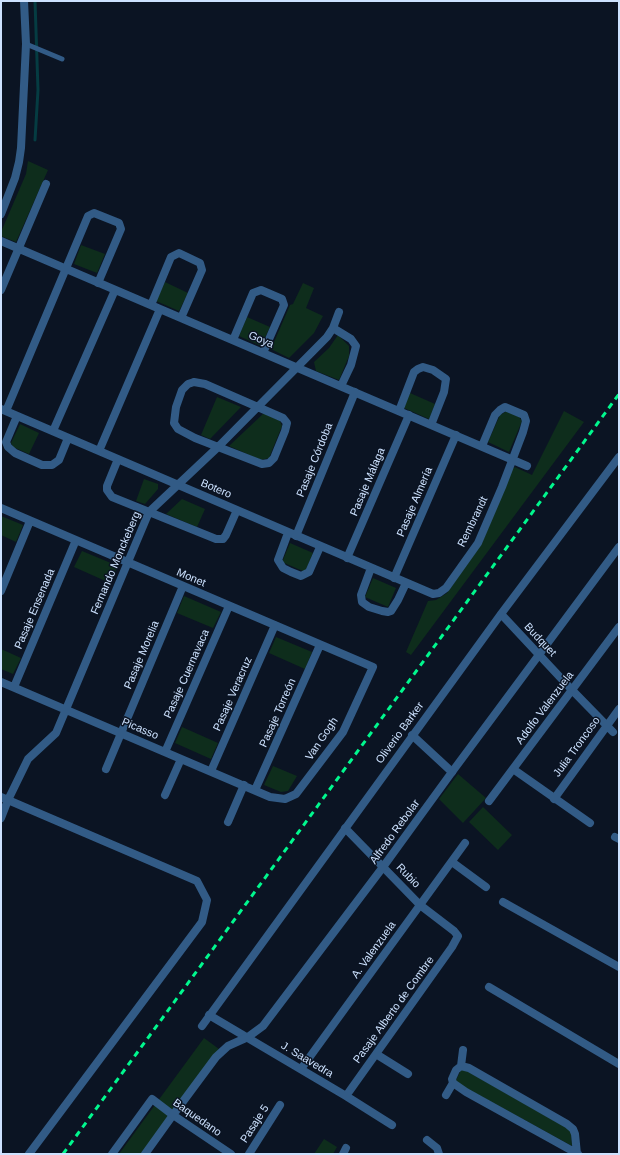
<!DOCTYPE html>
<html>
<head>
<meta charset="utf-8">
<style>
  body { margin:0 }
  #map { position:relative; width:620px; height:1155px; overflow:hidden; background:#0b1423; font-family:Arial,sans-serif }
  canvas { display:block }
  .frame { position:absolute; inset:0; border:2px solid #cde2ff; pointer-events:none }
</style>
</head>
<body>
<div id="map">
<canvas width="620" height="1155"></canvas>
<div class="frame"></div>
</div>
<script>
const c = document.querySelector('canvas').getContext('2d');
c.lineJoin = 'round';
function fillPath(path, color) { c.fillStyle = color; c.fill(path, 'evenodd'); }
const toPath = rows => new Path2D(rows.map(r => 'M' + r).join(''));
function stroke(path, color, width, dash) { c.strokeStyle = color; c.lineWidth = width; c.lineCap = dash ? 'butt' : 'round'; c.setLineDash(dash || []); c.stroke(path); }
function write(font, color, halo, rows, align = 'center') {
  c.font = font + ' Arial,sans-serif'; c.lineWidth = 3; c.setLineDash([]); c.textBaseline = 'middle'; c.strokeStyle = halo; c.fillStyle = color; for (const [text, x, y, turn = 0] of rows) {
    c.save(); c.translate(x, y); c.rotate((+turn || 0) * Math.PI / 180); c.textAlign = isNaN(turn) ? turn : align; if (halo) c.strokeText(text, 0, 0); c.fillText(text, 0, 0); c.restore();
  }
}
fillPath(toPath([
  [28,161,48,170,16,242,1,236,1,232,26,174],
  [81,245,105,254,97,273,74,264],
  [165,282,188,293,179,311,156,301],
  [303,283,314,288,306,308,323,316,314,333,289,358,271,349,290,305,293,304],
  [247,317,270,327,261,346,239,336],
  [338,335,349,346,349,356,339,380,316,371,314,362,329,348],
  [410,393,435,404,429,419,404,408],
  [217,397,241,407,210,439,201,435],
  [507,411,519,417,522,421,509,452,488,442,500,415],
  [564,411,584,422,411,655,406,652,428,601,436,600,447,593,482,543,512,469,515,467,532,475],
  [264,413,280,421,282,426,269,458,261,460,229,446],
  [20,424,39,433,29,454,13,447,11,443],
  [144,479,158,484,158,489,145,504,136,501],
  [182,499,205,509,197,527,166,514],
  [1,516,23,525,16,542,1,535],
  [290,543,313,553,305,572,282,562],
  [82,551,118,566,110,583,74,567],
  [373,578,396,588,388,607,365,597],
  [184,596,221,612,213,628,177,613],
  [276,637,312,652,305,669,269,653],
  [1,649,21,658,13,674,1,669],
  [182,727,218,743,211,759,175,743],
  [273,766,297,776,288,791,281,792,264,785],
  [458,774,486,798,463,823,439,799],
  [483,807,512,835,498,850,469,822],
  [204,1038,219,1049,142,1154,119,1154],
  [461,1070,465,1070,567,1128,571,1132,572,1146,457,1083,456,1080],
  [324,1139,337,1147,333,1154,314,1154]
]), '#0e2d1c');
stroke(toPath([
  [35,140,38,90,35,1]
]), '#053c42', 3);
stroke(toPath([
  [26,44,62,59]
]), '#325b86', 5);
stroke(toPath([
  [1,241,527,466],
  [1,290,46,184],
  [151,305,171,257,179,253,200,263,202,270,181,318],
  [333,328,351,339,356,346,351,365,341,386],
  [233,340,253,293,261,290,282,299,284,305,263,353],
  [194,382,205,384,283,418,287,423,285,431,274,458,269,463,262,464,195,438,178,429,174,423,176,407,182,390,188,384,194,382],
  [1,409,433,594,439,593,446,588,478,543,502,487,523,432,526,421,524,415,505,407,500,410,495,415,482,446],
  [6,411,88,216,94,213,119,223,121,229,98,283],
  [399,411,414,372,418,369,423,367,433,370,446,379,444,392,431,425],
  [17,416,6,442,8,447,15,453,42,465,52,465,59,460,68,438],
  [53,431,115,290],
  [99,451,160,309],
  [118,459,107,486,107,490,112,497,216,539,223,539,226,535,237,510],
  [1,508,373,667,343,732,296,794,285,799,270,797,1,682],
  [288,533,278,560,283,568,291,572,301,576,309,572,320,547],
  [296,536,355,392],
  [347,558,409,415],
  [371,568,361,595,362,602,369,607,382,611,388,612,391,611,398,600,406,583],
  [394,578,456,435],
  [1,591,30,521],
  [501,614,572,690,613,732],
  [14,687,76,540],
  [412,735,452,772],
  [165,752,229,606],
  [106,769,183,586],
  [513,769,590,823],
  [211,771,275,625],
  [255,790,320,645],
  [165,795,181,759],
  [1,797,197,881,207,900,202,922,29,1154],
  [554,799,619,709],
  [489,801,619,627],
  [1,818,8,800,28,759,56,733,149,512,218,447,327,337,333,328,339,312],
  [228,822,244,785],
  [345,828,420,905,454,931,458,936,452,947,346,1096],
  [615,837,619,839],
  [452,862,486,887],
  [503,902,619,967],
  [489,987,619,1064],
  [209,1015,346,1096,392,1125],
  [202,1026,501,614,619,457],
  [376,1054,408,1074],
  [461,1066,469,1068,567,1124,573,1129,575,1134,577,1154],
  [301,1069,465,843],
  [453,1083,466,1092,578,1154],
  [446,1095,453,1083,452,1079,456,1070,461,1066,463,1050],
  [427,1140,437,1148,439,1154],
  [112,1154,152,1099,173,1115,145,1154],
  [249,1154,280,1105],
  [343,1154,346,1148]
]), '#325b86', 8);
stroke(toPath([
  [1,214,15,178,19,162,21,148,26,44,24,1],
  [231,1154,173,1115,216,1057,228,1046,248,1037,263,1026,383,867,452,772,619,547]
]), '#325b86', 8);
stroke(toPath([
  [63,1154,619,394]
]), '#00f88e', 3, [6, 5]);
write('11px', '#cde2ff', '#0b1423', [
  ["Goya",261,340,23],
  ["Pasaje Córdoba",315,460,-68],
  ["Pasaje Málaga",368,482,-67],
  ["Botero",216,489,23],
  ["Pasaje Almería",415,502,-67],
  ["Rembrandt",473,522,-64],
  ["Fernando Monckeberg",116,563,-67],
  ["Monet",191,578,23],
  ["Pasaje Ensenada",35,609,-67],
  ["Budquet",540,640,47],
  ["Pasaje Morelia",142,655,-67],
  ["Pasaje Cuernavaca",187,674,-66],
  ["Pasaje Veracruz",233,694,-66],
  ["Adolfo Valenzuela",545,708,-53],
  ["Pasaje Torreón",278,713,-66],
  ["Picasso",140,729,23],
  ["Oliverio Barker",400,733,-54],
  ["Van Gogh",322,739,-56],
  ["Julia Troncoso",577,747,-54],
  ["Alfredo Rebolar",395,832,-54],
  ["Rubio",408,876,46],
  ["A. Valenzuela",374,950,-54],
  ["Pasaje Alberto de Combre",394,1010,-54],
  ["J. Saavedra",307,1060,31],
  ["Baquedano",197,1118,35],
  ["Pasaje 5",255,1124,-57]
]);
</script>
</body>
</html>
